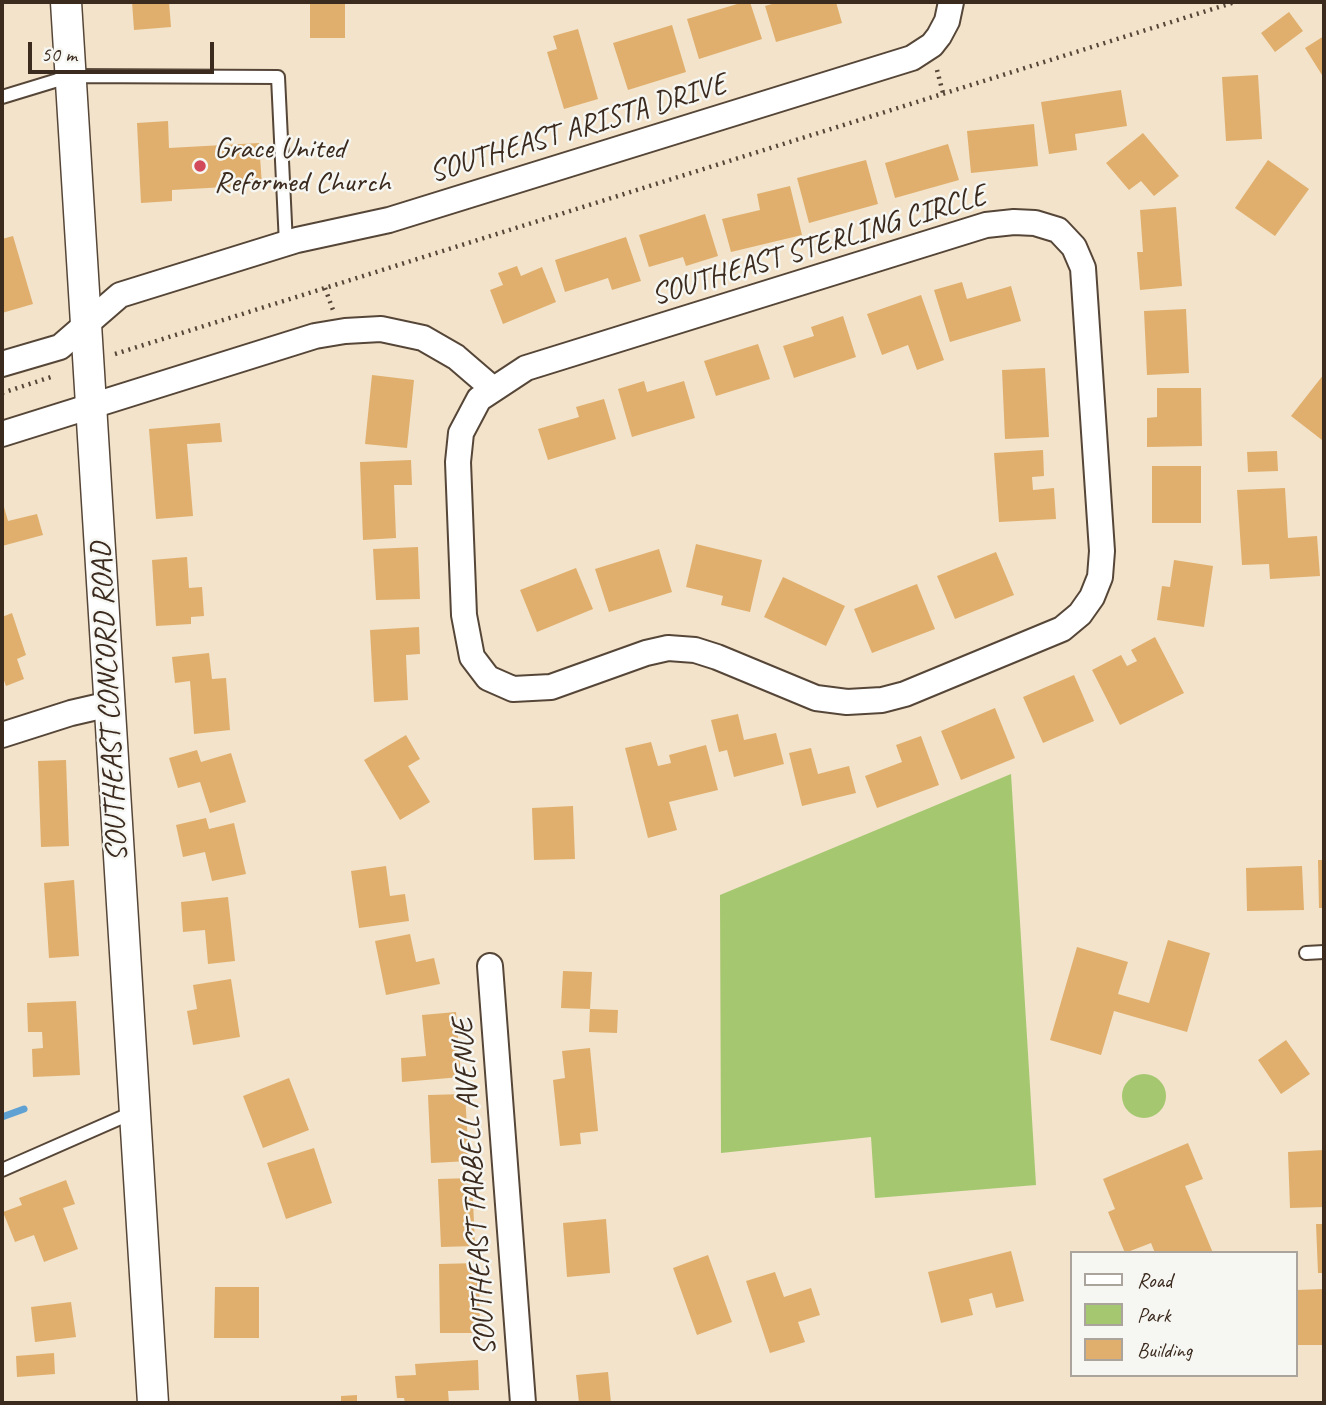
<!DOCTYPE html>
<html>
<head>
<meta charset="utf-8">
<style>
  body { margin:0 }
  #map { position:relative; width:1326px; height:1405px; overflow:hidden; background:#f2e3ca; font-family:Caveat,sans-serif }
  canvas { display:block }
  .frame { position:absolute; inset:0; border:4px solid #3b2a1e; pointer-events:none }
  .legend { position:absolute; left:1070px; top:1251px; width:228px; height:126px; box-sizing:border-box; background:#f6f6f2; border:2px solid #aba49d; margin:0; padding:9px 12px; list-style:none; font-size:21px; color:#3b2a1e }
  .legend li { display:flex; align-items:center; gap:14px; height:35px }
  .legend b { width:35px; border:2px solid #aba49d }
  .scale { position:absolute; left:28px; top:42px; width:186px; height:32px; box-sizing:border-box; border:4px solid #3b2a1e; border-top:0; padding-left:9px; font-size:21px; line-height:24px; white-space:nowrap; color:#3b2a1e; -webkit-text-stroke:5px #f6f6f2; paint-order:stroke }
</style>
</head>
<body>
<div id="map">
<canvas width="1326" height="1405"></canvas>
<div class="frame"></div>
<ul class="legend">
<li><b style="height:9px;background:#fff"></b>Road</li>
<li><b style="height:19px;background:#a5c770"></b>Park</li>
<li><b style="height:19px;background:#e0af6d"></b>Building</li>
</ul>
<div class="scale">50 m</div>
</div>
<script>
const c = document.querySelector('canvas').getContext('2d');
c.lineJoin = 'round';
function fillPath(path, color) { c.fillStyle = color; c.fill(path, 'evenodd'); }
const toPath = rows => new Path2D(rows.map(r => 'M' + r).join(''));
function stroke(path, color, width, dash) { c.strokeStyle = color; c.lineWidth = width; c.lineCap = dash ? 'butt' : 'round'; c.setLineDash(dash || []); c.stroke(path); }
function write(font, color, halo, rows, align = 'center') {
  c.font = font + ' Caveat,sans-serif'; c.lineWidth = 5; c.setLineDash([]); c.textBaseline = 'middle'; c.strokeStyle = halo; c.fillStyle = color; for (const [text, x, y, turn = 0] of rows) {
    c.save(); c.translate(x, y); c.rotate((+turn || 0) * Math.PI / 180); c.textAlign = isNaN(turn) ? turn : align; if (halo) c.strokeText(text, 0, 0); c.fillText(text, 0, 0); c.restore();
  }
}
fillPath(toPath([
  [1011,774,1036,1185,875,1198,871,1137,721,1153,720,895],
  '1122 1096a22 22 0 1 1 44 0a22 22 0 1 1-44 0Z'
]), '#a5c770');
stroke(toPath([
  [2,1117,24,1109]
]), '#60a1d3', 7);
fillPath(toPath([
  [132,2,169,2,171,27,134,30],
  [310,2,345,2,345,38,310,38],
  [744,2,750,2,762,39,699,59,687,19],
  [779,2,836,2,842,23,776,42,765,6],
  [1289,12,1303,31,1275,52,1261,33],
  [672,25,686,72,628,90,613,43],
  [578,29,598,99,564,109,547,52,557,49,553,36],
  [1324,36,1324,74,1322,75,1305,48],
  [1258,75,1262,139,1226,141,1222,77],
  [1121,90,1127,126,1075,134,1077,150,1049,154,1041,102],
  [168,121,169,148,259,143,262,185,172,190,172,201,141,203,137,123],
  [1034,124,1038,166,971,173,967,131],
  [1143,133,1179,176,1154,196,1141,181,1129,190,1106,163],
  [948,144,959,180,895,198,885,163],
  [866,160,878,204,809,223,797,178],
  [1268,160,1309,189,1275,236,1235,208],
  [790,186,802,235,731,252,722,219,760,210,757,194],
  [1176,207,1182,286,1140,290,1137,252,1143,252,1140,210],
  [705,214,718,256,686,266,683,257,649,267,639,235],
  [13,236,33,304,2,313,2,239],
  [626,237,641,281,612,290,608,278,565,292,555,260],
  [517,266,521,276,542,267,556,302,503,324,490,290,503,285,498,273],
  [962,282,967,299,1011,286,1021,321,950,342,934,290],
  [921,295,944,360,917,370,908,345,882,355,867,314],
  [1186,309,1189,373,1147,375,1144,311],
  [843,316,856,357,794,378,783,346,814,336,811,327],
  [758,344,770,379,716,396,704,361],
  [1045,368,1049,437,1005,439,1002,370],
  [1324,374,1324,437,1322,440,1291,416],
  [372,375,414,380,407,448,365,444],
  [644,381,647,392,684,381,695,418,632,437,618,389],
  [1157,388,1201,388,1202,446,1147,447,1147,418,1157,417],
  [604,399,616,439,548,460,538,429,579,417,576,407],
  [220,423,222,442,187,444,193,516,156,519,149,429],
  [1043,450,1044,476,1032,477,1033,490,1054,488,1056,519,999,522,994,453],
  [1277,451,1278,471,1248,472,1247,452],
  [411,460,412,485,394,485,396,538,363,540,360,462],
  [1152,466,1201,466,1201,523,1152,523],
  [1285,488,1288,538,1317,536,1320,576,1270,579,1269,564,1242,565,1237,490],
  [2,507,4,507,8,521,37,514,43,535,2,546],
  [696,544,762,560,750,612,721,605,723,596,686,587],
  [418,547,420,599,376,600,373,549],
  [659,549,672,592,609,612,595,569],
  [996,552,1014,595,955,619,937,576],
  [187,557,189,588,202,587,204,616,191,617,191,624,156,626,152,560],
  [1174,560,1213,566,1204,627,1157,620,1162,586,1170,587],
  [576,568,593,609,537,632,520,590],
  [783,577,845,606,826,646,764,617],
  [917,584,935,629,872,653,854,609],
  [12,613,26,655,17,659,24,679,6,686,2,675,2,617],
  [419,627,420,654,406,655,408,700,374,702,370,630],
  [1155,637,1184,693,1120,725,1092,670,1121,655,1127,666,1137,661,1131,650],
  [209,653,212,679,226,678,230,730,194,734,190,681,175,683,172,657],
  [1074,675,1094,721,1043,743,1023,697],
  [995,708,1015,758,961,780,941,731],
  [738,714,744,740,776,733,784,764,734,777,727,750,719,752,711,720],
  [406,735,420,759,408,766,430,802,400,820,364,760],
  [921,736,939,785,877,808,865,776,902,762,896,745],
  [651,742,658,766,671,763,669,755,706,745,718,790,669,802,677,830,648,838,625,748],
  [811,748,818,774,849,766,856,793,802,806,789,753],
  [197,750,201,762,231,753,246,802,210,813,200,782,178,788,169,758],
  [66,760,69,846,41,847,38,761],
  [573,806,575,859,534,860,532,808],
  [206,818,209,829,234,823,246,874,212,881,205,852,183,857,176,825],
  [1318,860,1324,860,1324,908,1319,908],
  [386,866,390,896,405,894,409,921,359,928,351,871],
  [1302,866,1304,910,1247,911,1246,868],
  [74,880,79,956,49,958,44,883],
  [228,897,235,961,208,964,205,930,183,932,181,902],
  [410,934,416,962,434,958,440,984,386,995,375,941],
  [1168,940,1210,953,1187,1032,1114,1011,1101,1055,1050,1040,1077,947,1128,962,1118,994,1149,1003],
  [563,971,592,972,590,1009,618,1010,617,1033,589,1032,590,1009,561,1008],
  [231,979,240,1037,193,1045,187,1011,197,1009,193,985],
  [76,1001,80,1075,33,1077,32,1049,43,1048,42,1032,28,1032,27,1003],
  [456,1012,461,1077,402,1082,401,1058,426,1056,422,1015],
  [1286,1040,1310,1074,1281,1094,1258,1060],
  [590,1048,598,1131,580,1133,581,1144,560,1146,553,1080,565,1078,562,1051],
  [289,1078,309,1130,263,1148,243,1096],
  [465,1094,469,1161,431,1163,428,1095],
  [1188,1143,1203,1179,1185,1186,1213,1253,1155,1253,1151,1243,1125,1253,1108,1212,1115,1209,1103,1179],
  [314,1148,332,1203,286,1219,267,1163],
  [1324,1150,1324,1207,1290,1208,1288,1152],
  [472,1178,475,1246,441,1247,438,1179],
  [66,1180,75,1204,63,1208,78,1249,44,1262,34,1235,15,1242,3,1212,22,1205,19,1198],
  [606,1219,610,1273,567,1277,563,1223],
  [1316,1224,1324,1224,1324,1273,1318,1273],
  [1011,1251,1024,1301,996,1308,992,1293,969,1299,973,1315,941,1323,928,1272],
  [708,1255,732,1322,697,1335,673,1268],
  [479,1263,480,1333,440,1333,439,1264],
  [775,1272,784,1297,811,1288,820,1315,798,1322,805,1342,770,1353,746,1281],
  [215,1287,259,1287,259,1338,214,1338],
  [1324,1289,1324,1345,1298,1345,1296,1290],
  [71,1302,76,1337,35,1342,31,1307],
  [54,1353,55,1374,17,1377,16,1356],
  [478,1360,479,1390,448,1391,449,1403,405,1403,404,1398,397,1398,395,1376,416,1375,415,1364],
  [608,1372,611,1403,579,1403,576,1375],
  [357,1395,357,1403,341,1403,341,1396]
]), '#e0af6d');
const service = toPath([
  [2,97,71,76,278,77,286,244],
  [1306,953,1324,952],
  [2,1170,134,1112]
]);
const minor = toPath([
  [1014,222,1035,223,1058,230,1074,247,1083,268,1102,551,1100,577,1092,597,1080,614,1062,629,905,694,882,700,847,702,816,698,717,657,695,650,668,648,646,653,551,687,513,689,488,678,472,657,464,615,458,462,461,433,479,399,526,368,986,225,1014,222],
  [2,364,60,347,120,295,297,240,389,220,912,58,932,45,939,36,947,21,951,2],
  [2,434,315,336,345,331,381,329,423,338,456,357,492,388],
  [2,735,71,713,110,704],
  [490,966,523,1403]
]);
const tertiary = toPath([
  [66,2,153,1403]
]);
stroke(service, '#564638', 16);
stroke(minor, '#564638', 28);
stroke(tertiary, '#564638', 33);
stroke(toPath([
  [937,70,943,93],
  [325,288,333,310],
  [115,354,1235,2],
  [2,393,51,377]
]), '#564638', 4.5, [2, 5]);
stroke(service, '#fff', 12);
stroke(minor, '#fff', 24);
stroke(tertiary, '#fff', 30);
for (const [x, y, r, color] of [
  [200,166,7,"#d1495b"]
]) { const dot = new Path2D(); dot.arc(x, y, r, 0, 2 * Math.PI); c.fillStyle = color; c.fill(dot); stroke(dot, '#f6f6f2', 2.5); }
write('30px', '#3b2a1e', '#f6f6f2', [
  ["SOUTHEAST ARISTA DRIVE",578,129,-17],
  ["SOUTHEAST STERLING CIRCLE",819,246,-17],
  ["SOUTHEAST CONCORD ROAD",110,702,-93],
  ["SOUTHEAST TARBELL AVENUE",475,1187,-94]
]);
write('30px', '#3b2a1e', '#f6f6f2', [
  ["Grace United",214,149],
  ["Reformed Church",214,183]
], 'left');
</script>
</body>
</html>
